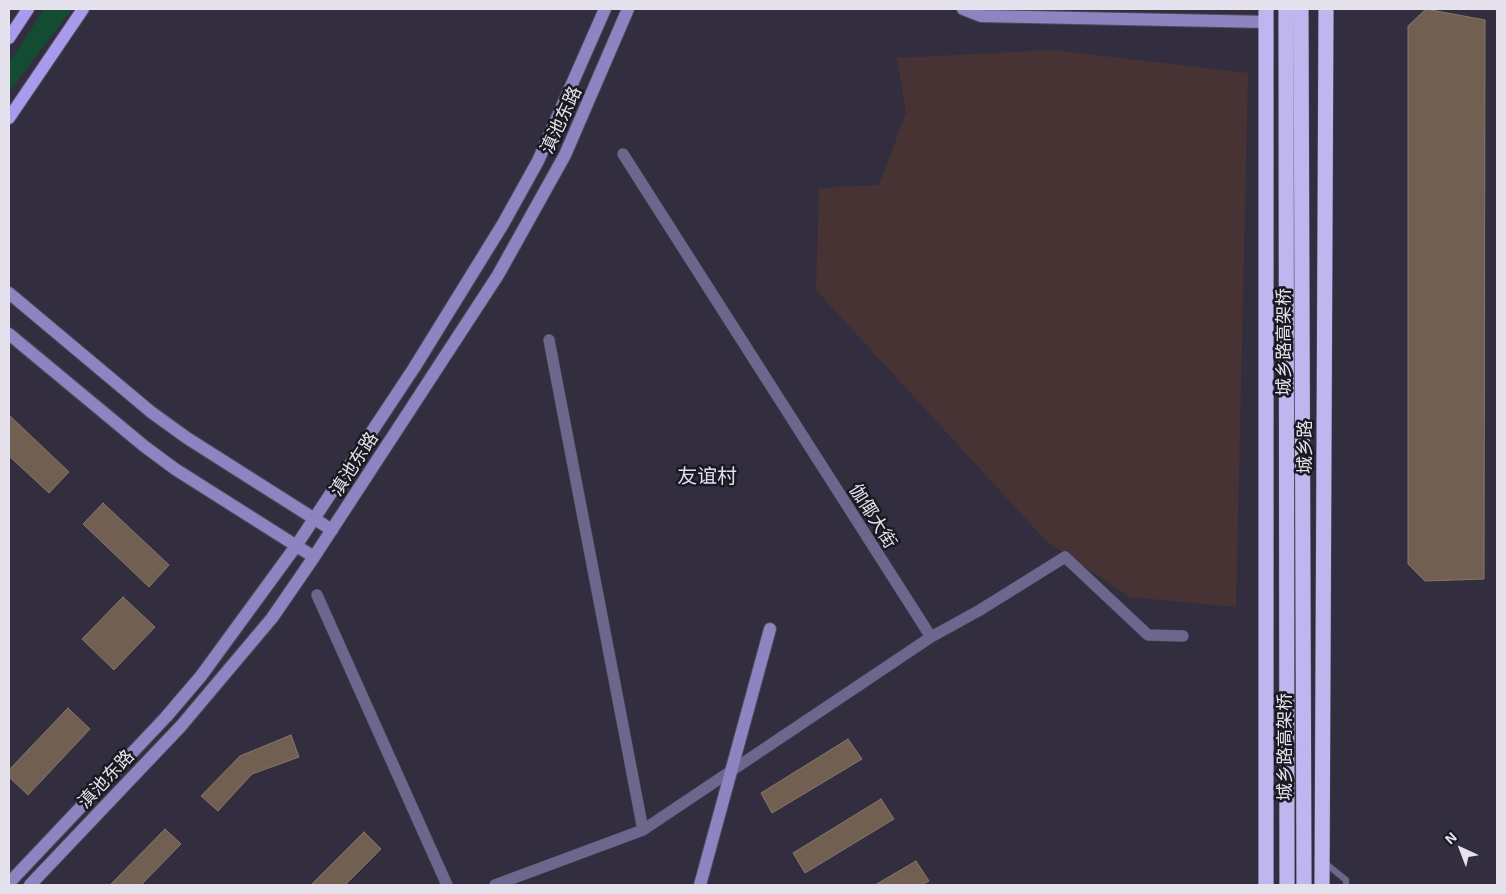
<!DOCTYPE html>
<html>
<head>
<meta charset="utf-8">
<style>
  body { margin:0 }
  #map { position:relative; width:1506px; height:894px; overflow:hidden; background:#332e3f; font-family:"Exo 2",sans-serif }
  canvas { display:block }
  .frame { position:absolute; inset:0; border:10px solid #e5e2ed; pointer-events:none }
  .north { position:absolute; left:1436px; top:824px; width:50px; height:50px; -webkit-text-stroke:4px #1a1820; paint-order:stroke; rotate:317deg; font-size:14px; font-weight:700; line-height:20px; text-align:center; color:#e5e2ed }
  .north::after { content:''; display:block; margin:auto; width:18px; height:22px; background:#e5e2ed; clip-path:polygon(50% 0,100% 100%,50% 72%,0 100%) }
</style>
</head>
<body>
<div id="map">
<canvas width="1506" height="894"></canvas>
<div class="frame"></div>
<div class="north">N</div>
</div>
<script>
const c = document.querySelector('canvas').getContext('2d');
c.lineJoin = 'round';
function fillPath(path, color) { c.fillStyle = color; c.fill(path, 'evenodd'); }
const toPath = rows => new Path2D(rows.map(r => 'M' + r).join(''));
function stroke(path, color, width, dash) { c.strokeStyle = color; c.lineWidth = width; c.lineCap = dash ? 'butt' : 'round'; c.setLineDash(dash || []); c.stroke(path); }
function write(font, color, halo, rows, align = 'center') {
  c.font = font + ' "Exo 2","Noto Sans SC",sans-serif'; c.lineWidth = 5; c.setLineDash([]); c.textBaseline = 'middle'; c.strokeStyle = halo; c.fillStyle = color; for (const [text, x, y, turn = 0] of rows) {
    c.save(); c.translate(x, y); c.rotate((+turn || 0) * Math.PI / 180); c.textAlign = isNaN(turn) ? turn : align; if (halo) c.strokeText(text, 0, 0); c.fillText(text, 0, 0); c.restore();
  }
}
fillPath(toPath([
  [1053,50,1248,73,1236,607,1130,597,1045,540,816,290,819,188,879,185,906,113,897,58]
]), '#473333');
fillPath(toPath([
  [44,9,72,9,9,92,9,63]
]), '#144b33');
const building = toPath([
  [1426,9,1485,20,1484,579,1425,581,1408,564,1408,26,1426,9],
  [9,415,69,472,49,493,9,456,9,415],
  [103,503,169,565,149,587,83,524,103,503],
  [123,597,155,627,114,670,82,639,123,597],
  [68,708,90,729,28,795,9,777,9,770,68,708],
  [291,735,299,757,252,774,218,811,201,796,240,756,291,735],
  [848,739,862,759,772,813,761,793,848,739],
  [881,799,894,819,805,873,793,853,881,799],
  [165,829,181,844,141,885,110,885,165,829],
  [364,832,381,849,345,885,311,885,364,832],
  [916,861,929,881,921,885,875,885,916,861]
]);
fillPath(building, '#715f51');
stroke(building, '#897768', 1);
const lane = toPath([
  [1325,863,1346,880,1346,885]
]);
const street = toPath([
  [623,154,931,637,980,610,1065,557,1148,635,1183,636],
  [549,340,643,830],
  [317,595,447,885],
  [495,885,643,830,931,637]
]);
const secondary = toPath([
  [963,9,981,16,1267,22],
  [9,293,151,412,187,438,332,530],
  [9,334,144,446,175,469,314,557],
  [9,883,166,717,201,676,296,546,414,368,503,224,538,161,605,9],
  [30,885,181,726,272,618,314,557,498,275,565,155,628,9],
  [700,885,770,629]
]);
const primary = toPath([
  [9,38,28,9],
  [9,118,83,9]
]);
const highway = toPath([
  [1286,9,1287,885],
  [1301,9,1304,885],
  [1266,885,1266,9],
  [1322,885,1326,9]
]);
stroke(lane, '#4f4b5b', 7);
stroke(street, '#4f4b5b', 12);
stroke(secondary, '#4f4b5b', 14);
stroke(primary, '#4f4b5b', 14);
stroke(highway, '#4f4b5b', 16);
stroke(lane, '#6d678e', 5.5);
stroke(street, '#6d678e', 11);
stroke(secondary, '#8f84c2', 12);
stroke(primary, '#a99beb', 12);
stroke(highway, '#bfb6f0', 15);
write('18px', '#e5e2ed', '#1a1820', [
  ["滇池东路",561,120,-65],
  ["城乡路高架桥",1284,342,-90],
  ["城乡路",1305,447,-90],
  ["滇池东路",354,464,-57],
  ["伽倻大街",873,516,58],
  ["城乡路高架桥",1285,747,-90],
  ["滇池东路",106,779,-47]
]);
write('20px', '#e1dbf2', '#1a1820', [
  ["友谊村",707,476]
]);
</script>
</body>
</html>
